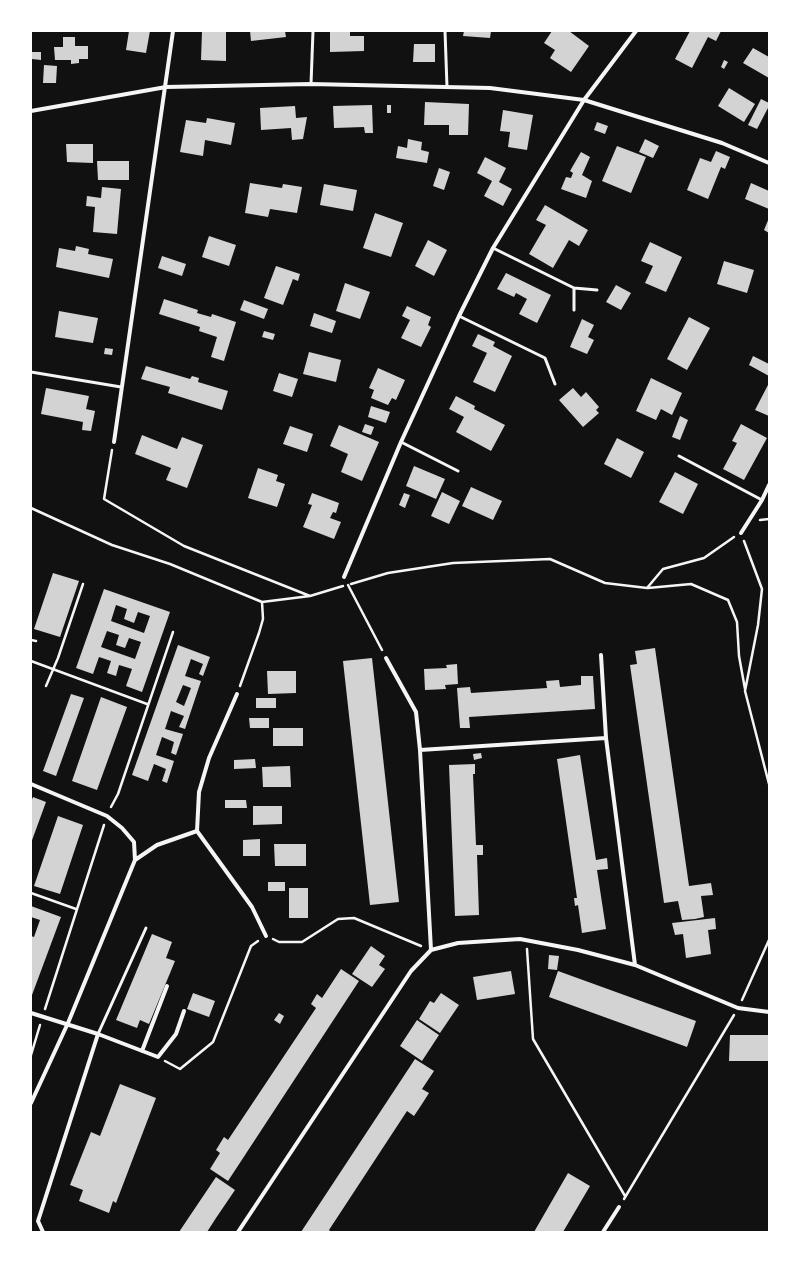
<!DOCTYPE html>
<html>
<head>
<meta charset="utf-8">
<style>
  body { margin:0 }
  #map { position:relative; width:800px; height:1263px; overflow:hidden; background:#111; font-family:"Libre Baskerville",serif }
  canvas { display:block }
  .frame { position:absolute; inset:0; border:32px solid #fff; pointer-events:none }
</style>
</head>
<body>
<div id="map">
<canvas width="800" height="1263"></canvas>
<div class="frame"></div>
</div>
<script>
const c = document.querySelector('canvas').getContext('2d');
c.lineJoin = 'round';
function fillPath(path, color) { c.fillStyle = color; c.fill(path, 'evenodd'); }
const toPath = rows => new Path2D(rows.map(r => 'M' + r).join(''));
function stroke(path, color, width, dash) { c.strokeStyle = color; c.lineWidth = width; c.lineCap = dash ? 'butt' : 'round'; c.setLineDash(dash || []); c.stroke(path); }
fillPath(toPath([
  [129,31,150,31,146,53,126,50],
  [202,31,226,31,226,61,201,60],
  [250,31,285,31,286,37,251,41],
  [330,31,350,31,350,36,364,36,364,51,330,52],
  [464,31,491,31,490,38,463,36],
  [552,31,569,31,589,46,571,72,550,58,555,50,544,43],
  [690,31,721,31,716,41,708,37,692,68,675,59],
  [63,37,75,37,75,46,88,46,88,59,79,59,79,63,71,64,71,60,55,60,54,47,63,47],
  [414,44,435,44,435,62,413,62],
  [753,48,769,57,769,78,743,63],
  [32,52,41,52,41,60,32,59],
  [724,60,728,62,724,69,721,67],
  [44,65,57,66,56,83,43,83],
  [729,88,755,104,744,122,718,106],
  [761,99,769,103,769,106,757,129,748,125],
  [425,102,469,104,468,135,449,135,449,125,424,125],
  [372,105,373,133,365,133,364,127,334,128,333,106],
  [387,105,391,105,391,113,387,113],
  [295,106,296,118,307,117,303,139,292,140,291,128,261,130,260,108],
  [503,110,533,115,527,150,508,147,510,132,500,131],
  [207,118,235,123,231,145,205,140,203,156,180,152,186,120,206,123],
  [597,122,608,126,605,134,594,130],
  [408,139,422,142,421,150,429,152,427,163,396,158,398,146,407,148],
  [645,139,659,146,653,158,639,152],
  [66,144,93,144,93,163,67,162],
  [617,146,646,157,631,193,602,181],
  [716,151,730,157,725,169,721,167,708,199,687,190,700,158,711,162],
  [581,152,590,157,582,175,592,181,586,198,561,189,566,177,571,178,573,173,570,171],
  [485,157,506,168,499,182,512,189,503,206,484,196,492,181,477,173],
  [97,161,129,161,129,180,98,180],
  [439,168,450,172,444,190,433,186],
  [250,183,282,188,283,184,302,187,297,213,270,209,268,217,245,213],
  [751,183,769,191,769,209,745,199],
  [324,184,357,190,353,211,320,205],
  [102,187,121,189,117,234,93,232,95,207,86,206,87,196,101,198],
  [545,205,588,230,579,246,569,240,553,268,529,254,546,225,536,220],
  [375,213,403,223,391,257,363,248],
  [769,218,769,233,764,230],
  [209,236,236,245,229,266,202,257],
  [428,240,447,250,434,276,415,266],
  [650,242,682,257,666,292,645,283,653,266,641,261],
  [76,246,89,249,88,254,113,259,109,278,56,267,59,248,75,251],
  [162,256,186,264,182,276,158,268],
  [724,261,754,270,747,293,717,284],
  [276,266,300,274,298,281,293,279,283,305,264,298],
  [506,273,551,295,537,323,519,314,527,299,516,293,514,297,497,289],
  [345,283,370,292,360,319,336,311],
  [616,285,631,293,621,310,606,302],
  [164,299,198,310,197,313,211,317,212,314,236,322,224,361,211,357,217,337,199,331,200,327,159,314],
  [244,300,268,309,264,319,240,310],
  [407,306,431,317,428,325,431,327,421,347,401,338,410,320,402,316],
  [59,311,98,318,93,343,55,337],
  [314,313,336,321,332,333,310,326],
  [689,317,710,328,687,370,667,359],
  [582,319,594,325,588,337,594,340,587,354,570,347],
  [264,331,275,334,273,340,262,337],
  [478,334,495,342,493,346,512,356,495,392,473,382,487,353,472,346],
  [105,348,113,349,112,355,104,354],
  [309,352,341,360,336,382,303,374],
  [753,356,769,364,769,376,749,365],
  [146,366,190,379,192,376,199,378,198,382,228,391,222,410,168,393,170,387,141,379],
  [378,368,405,380,396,400,392,398,388,405,371,398,374,390,369,388],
  [279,373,298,379,292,397,273,391],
  [651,378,682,393,672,415,661,409,656,420,636,411],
  [769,383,769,416,755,410],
  [46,388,89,396,86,409,95,411,91,431,82,430,83,422,41,414],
  [573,388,581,397,586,392,599,407,596,410,599,413,583,427,559,400],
  [456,396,475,406,474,409,505,425,491,451,456,432,464,417,449,409],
  [371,406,390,412,386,423,368,417],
  [680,416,688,420,680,440,672,437],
  [365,424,374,427,371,435,362,432],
  [741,424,767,438,744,480,723,469,737,443,732,441],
  [339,425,379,442,362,481,341,472,348,454,330,446],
  [290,426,313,434,307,452,283,444],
  [142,435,177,449,182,437,203,445,187,488,166,480,171,468,135,454],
  [617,438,644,452,631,478,604,464],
  [414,466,445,479,436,499,406,486],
  [258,468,278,475,276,481,285,484,277,507,248,498],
  [675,472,698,484,683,514,659,502],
  [471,487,502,501,493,520,462,506],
  [442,492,460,501,449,524,431,516],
  [312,493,339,503,336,513,333,512,330,518,341,522,334,539,303,527,312,505,308,504],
  [404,493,410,495,405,508,399,505],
  [53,573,79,581,60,637,34,629],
  [104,589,170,612,142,692,126,686,132,669,119,665,116,676,107,673,111,661,99,657,93,674,76,668],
  [116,605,127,609,124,619,134,623,138,612,150,616,144,633,111,621],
  [107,631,119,635,116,645,125,648,129,638,141,642,135,659,101,647],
  [178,645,210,657,203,676,199,674,203,664,191,659,185,676,201,681,185,729,179,727,184,716,171,711,165,729,183,734,176,755,171,753,174,742,162,737,156,755,174,761,167,783,162,781,166,769,154,764,148,781,132,775],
  [183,685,191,688,184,706,176,702],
  [655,648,689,886,711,883,713,895,701,896,704,917,695,919,682,920,678,901,664,903,630,665,637,664,635,651],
  [372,658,399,902,370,905,343,661],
  [457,664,458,684,445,685,446,689,425,690,424,669,447,668,446,665],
  [267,671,296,671,296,693,268,694],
  [581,676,593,676,595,709,469,717,470,728,460,728,457,688,470,687,471,693,547,688,546,681,559,680,560,687,581,685],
  [71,694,84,698,56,776,43,771],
  [101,697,127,707,97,790,72,781],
  [256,698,276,698,276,708,256,708],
  [249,718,269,718,269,728,250,728],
  [273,728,303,728,303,746,273,746],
  [481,753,482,758,474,760,473,754],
  [580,755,596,860,607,858,608,869,597,870,606,929,582,933,578,905,575,906,574,898,577,898,557,759],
  [255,759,256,768,234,769,234,760],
  [475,764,475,774,473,774,476,845,483,845,483,855,477,855,479,915,455,916,449,765],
  [290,766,291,787,263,787,262,767],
  [33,797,46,802,31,843,31,802],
  [225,800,246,800,247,808,225,808],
  [253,806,282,806,282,824,253,825],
  [58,816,83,825,60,894,34,886],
  [260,839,260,856,243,856,243,840],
  [274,844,306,844,306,866,275,866],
  [268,882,285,882,285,891,268,891],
  [289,888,308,888,308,918,289,918],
  [31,906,61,917,32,995,31,936,34,937,40,920,31,917],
  [715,918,716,929,708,930,711,954,686,958,683,934,675,935,672,923],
  [152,934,172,942,166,958,175,961,149,1024,140,1020,137,1028,116,1020],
  [371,946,385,956,379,965,385,969,372,987,352,974],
  [549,955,559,956,557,970,548,969],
  [341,969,359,981,228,1181,210,1169,220,1153,216,1150,224,1137,228,1140,316,1008,311,1004,317,994,322,998],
  [511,971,515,994,477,1000,473,977],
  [558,971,696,1021,687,1047,549,997],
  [193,993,215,1001,209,1017,187,1009],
  [441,993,459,1005,440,1033,419,1019,430,1001,434,1003],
  [279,1013,284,1016,280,1024,274,1020],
  [417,1020,439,1035,422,1061,400,1046],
  [730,1035,769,1035,769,1061,729,1061],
  [415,1059,434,1071,422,1089,429,1093,422,1104,414,1116,407,1111,329,1230,331,1232,301,1232],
  [120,1084,156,1098,116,1203,113,1201,109,1213,79,1201,83,1190,70,1185,91,1132,100,1136],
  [568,1173,590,1186,563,1232,534,1232],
  [216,1177,235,1190,216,1218,207,1232,179,1232]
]), '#d3d3d3');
stroke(toPath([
  [112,450,104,499,184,546,310,596],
  [31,508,112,545,170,564,262,602,310,596,343,586],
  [760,520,769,519],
  [744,541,762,589,758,625,745,691,769,784],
  [351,584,388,573,453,563,550,559,605,583,647,588,663,569,704,558,734,537],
  [348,585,382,650],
  [648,588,691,584,728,600,737,622,739,656,745,689],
  [31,640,36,641],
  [31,661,147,704],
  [46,686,58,658,83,584],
  [240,686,259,633,263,619,262,602],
  [111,807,118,794,173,632],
  [31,893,76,909],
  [273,939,279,942,302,942,338,919,354,918,421,946],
  [527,949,533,1039,625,1196],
  [742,1000,769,940],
  [45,1009,104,825],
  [31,1055,40,1025],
  [165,1061,180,1069,213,1042,251,946,258,941],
  [624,1199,734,1015]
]), '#f5f5f5', 2.5);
stroke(toPath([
  [445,31,447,87],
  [311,84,313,31],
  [493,248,574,288,574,310],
  [574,288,597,290],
  [459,316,545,358,555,384],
  [31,372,121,387],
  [401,442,458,471],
  [679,456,762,500],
  [98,1034,146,928]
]), '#f5f5f5', 3);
stroke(toPath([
  [31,111,166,87,311,84,490,88,584,100,722,143,769,163],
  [114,442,173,31],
  [741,533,762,500,769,485],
  [344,577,401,442,459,316,493,248,584,100,636,31],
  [601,655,606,738],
  [420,750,606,738,635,965],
  [31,784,107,816,122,828,134,842,135,860,68,1023,31,1103],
  [197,831,252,907,266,936],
  [135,860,157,845,197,831,199,792,209,758,237,694],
  [431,950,458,943,520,939,578,950,635,965,738,1008,769,1012],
  [31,1013,98,1034,158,1057,176,1034,184,1011],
  [142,1051,167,986],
  [43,1232,38,1221,98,1034],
  [238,1232,411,971,431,950,420,750,416,712,386,658],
  [603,1232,619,1207]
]), '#f5f5f5', 4);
</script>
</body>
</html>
